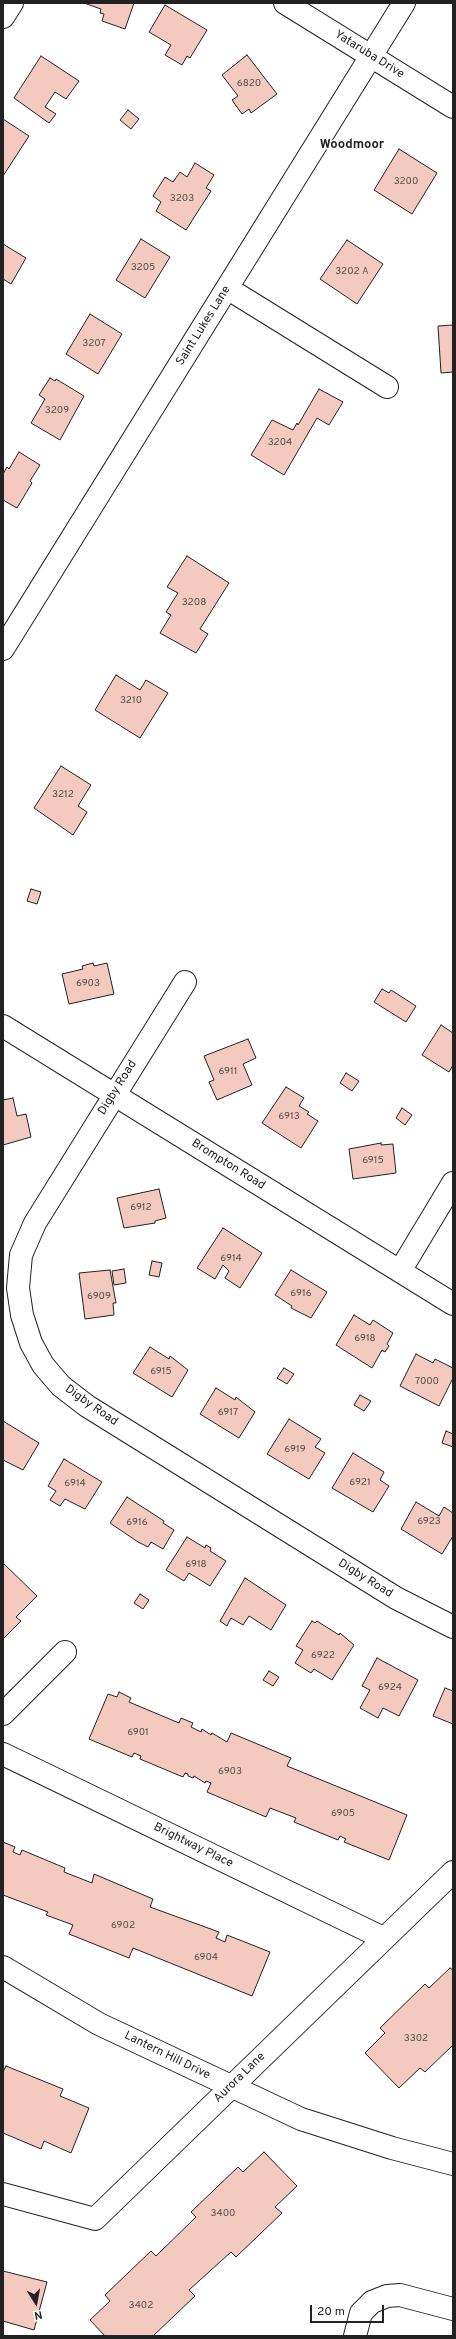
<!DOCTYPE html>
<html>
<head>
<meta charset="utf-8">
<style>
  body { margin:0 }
  #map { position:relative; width:456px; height:2339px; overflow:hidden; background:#fff; font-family:Overpass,sans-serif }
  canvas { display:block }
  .frame { position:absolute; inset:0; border:4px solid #222; pointer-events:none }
  .north { position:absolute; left:16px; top:2283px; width:40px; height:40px; -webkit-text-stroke:3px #fff; paint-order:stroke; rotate:169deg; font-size:11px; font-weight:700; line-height:16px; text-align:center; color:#222 }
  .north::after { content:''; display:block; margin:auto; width:14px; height:18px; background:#222; clip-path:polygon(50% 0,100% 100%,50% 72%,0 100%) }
  .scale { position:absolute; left:310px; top:2305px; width:74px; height:18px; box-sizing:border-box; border:2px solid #222; border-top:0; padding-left:5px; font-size:12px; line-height:14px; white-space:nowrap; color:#222; -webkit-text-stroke:3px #fff; paint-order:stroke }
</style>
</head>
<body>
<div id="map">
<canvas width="456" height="2339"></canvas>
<div class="frame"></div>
<div class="north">N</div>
<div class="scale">20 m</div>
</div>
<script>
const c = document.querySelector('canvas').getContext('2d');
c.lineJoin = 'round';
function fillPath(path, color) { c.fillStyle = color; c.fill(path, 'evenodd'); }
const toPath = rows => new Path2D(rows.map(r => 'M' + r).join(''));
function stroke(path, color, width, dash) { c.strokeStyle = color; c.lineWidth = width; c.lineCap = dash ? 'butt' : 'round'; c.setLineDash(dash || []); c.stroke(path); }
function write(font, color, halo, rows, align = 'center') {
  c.font = font + ' Overpass,sans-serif'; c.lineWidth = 3; c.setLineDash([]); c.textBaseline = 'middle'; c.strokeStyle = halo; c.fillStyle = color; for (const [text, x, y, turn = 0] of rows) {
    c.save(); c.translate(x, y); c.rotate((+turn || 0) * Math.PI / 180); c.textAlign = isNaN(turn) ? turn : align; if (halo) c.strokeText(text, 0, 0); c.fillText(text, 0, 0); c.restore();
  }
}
const building = toPath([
  [84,3,134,3,125,29,102,21,104,14,100,13,101,9,84,3],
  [165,5,207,30,190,58,187,56,182,65,165,55,171,45,149,32,165,5],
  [247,55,277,94,251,113,249,109,242,114,232,100,238,96,222,75,247,55],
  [41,56,79,81,66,99,55,92,45,107,56,114,49,123,14,98,41,56],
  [128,110,139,119,131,129,120,120,128,110],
  [3,119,29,136,3,176,3,119],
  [399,149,437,173,412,214,374,190,399,149],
  [195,163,214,175,206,188,211,191,186,230,156,211,161,202,153,196,165,177,173,182,180,172,187,177,195,163],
  [141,239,170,257,145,298,116,280,141,239],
  [347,240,383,264,357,304,320,279,347,240],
  [3,244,26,258,11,284,3,279,3,244],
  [90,314,122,334,98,374,66,354,90,314],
  [453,325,453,372,441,373,438,326,453,325],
  [50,378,55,381,56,379,84,396,60,440,31,423,45,399,39,395,50,378],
  [319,389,343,402,329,425,317,418,284,475,251,455,272,420,293,430,297,423,298,425,319,389],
  [19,452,40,465,30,481,32,483,17,508,3,500,3,474,7,467,9,469,19,452],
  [187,556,229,583,200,629,208,634,196,653,160,633,171,615,166,612,178,593,167,587,187,556],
  [116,675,140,690,146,680,168,693,140,738,95,710,116,675],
  [61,766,91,785,78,806,87,812,73,835,34,808,61,766],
  [31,889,41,892,37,904,27,901,31,889],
  [93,963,94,966,107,963,114,994,69,1004,62,974,83,969,82,966,93,963],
  [382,989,389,993,391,990,416,1006,406,1022,374,1002,382,989],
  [441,1025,453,1033,453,1065,449,1072,422,1055,441,1025],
  [248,1039,256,1058,243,1064,252,1085,217,1100,209,1082,214,1080,204,1056,248,1039],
  [346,1073,359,1081,352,1091,340,1083,346,1073],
  [286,1087,304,1098,299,1106,309,1112,307,1114,318,1121,301,1148,262,1123,286,1087],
  [13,1098,17,1116,26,1114,31,1137,3,1145,3,1100,13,1098],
  [402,1108,412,1115,405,1125,396,1118,402,1108],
  [381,1143,381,1145,393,1144,396,1173,353,1179,349,1149,381,1143],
  [159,1189,166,1218,155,1221,155,1223,124,1228,117,1198,159,1189],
  [223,1228,262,1253,240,1288,225,1278,229,1271,223,1265,215,1279,197,1268,223,1228],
  [152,1261,162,1263,159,1277,149,1275,152,1261],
  [124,1269,126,1283,114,1285,112,1271,124,1269],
  [110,1270,116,1303,113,1303,114,1315,85,1319,79,1273,110,1270],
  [291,1270,327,1292,311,1318,291,1308,292,1306,275,1295,291,1270],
  [354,1315,370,1325,373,1320,393,1333,387,1344,389,1346,385,1352,382,1350,372,1368,336,1345,354,1315],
  [150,1347,169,1359,170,1356,188,1370,172,1397,133,1373,150,1347],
  [416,1354,433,1363,435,1359,453,1368,453,1378,439,1406,400,1386,416,1354],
  [284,1368,294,1374,287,1384,277,1378,284,1368],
  [216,1388,235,1400,236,1397,255,1412,239,1438,200,1414,216,1388],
  [360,1395,371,1401,364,1411,354,1405,360,1395],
  [289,1419,321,1439,315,1447,325,1453,309,1479,267,1454,289,1419],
  [3,1421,39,1443,23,1470,3,1460,3,1421],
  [446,1431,453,1434,453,1447,442,1443,446,1431],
  [353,1453,384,1472,380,1480,389,1486,373,1512,332,1488,353,1453],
  [64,1459,102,1482,85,1509,65,1499,60,1506,50,1500,56,1491,48,1486,64,1459],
  [127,1497,164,1521,163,1523,174,1530,163,1549,151,1542,148,1547,138,1542,110,1523,127,1497],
  [416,1502,439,1516,444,1507,453,1513,453,1536,442,1554,401,1529,416,1502],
  [187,1537,205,1548,206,1545,211,1548,210,1551,226,1561,210,1586,189,1573,184,1581,166,1570,187,1537],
  [3,1563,37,1596,16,1617,21,1621,3,1639,3,1563],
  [245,1578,286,1605,271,1630,249,1616,243,1625,231,1618,227,1626,220,1621,245,1578],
  [140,1594,149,1600,143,1609,134,1603,140,1594],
  [312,1621,315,1623,317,1621,339,1635,340,1633,354,1645,332,1680,314,1669,311,1673,295,1663,303,1650,296,1646,312,1621],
  [377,1658,418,1680,399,1716,383,1708,378,1718,360,1708,370,1690,362,1686,377,1658],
  [269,1671,279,1677,273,1686,263,1680,269,1671],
  [445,1688,453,1691,453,1724,433,1716,445,1688],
  [119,1692,131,1698,129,1702,179,1723,181,1718,193,1723,191,1727,201,1732,202,1729,211,1735,212,1733,227,1742,231,1733,291,1758,287,1766,407,1815,389,1860,344,1842,346,1839,340,1836,338,1840,294,1822,296,1818,270,1808,266,1817,207,1792,211,1783,206,1781,205,1783,194,1776,193,1778,188,1776,188,1774,185,1773,183,1777,140,1759,141,1756,134,1753,132,1757,89,1739,108,1694,117,1697,119,1692],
  [3,1842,15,1847,13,1852,20,1855,22,1850,65,1868,64,1872,92,1883,94,1874,153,1899,150,1907,219,1932,216,1938,225,1942,227,1935,270,1952,252,1996,133,1948,129,1958,69,1934,73,1925,46,1915,48,1912,3,1895,3,1842],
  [450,1968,453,1970,453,2045,425,2072,420,2068,399,2088,365,2053,385,2033,380,2028,425,1984,429,1988,450,1968],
  [6,2066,63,2089,60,2096,89,2108,71,2153,44,2141,41,2149,3,2133,3,2072,6,2066],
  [264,2152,297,2186,275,2207,282,2213,236,2257,231,2252,189,2290,195,2296,153,2336,105,2336,90,2320,110,2301,105,2295,151,2251,156,2256,196,2217,191,2212,238,2167,243,2172,264,2152],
  [3,2271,47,2282,34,2330,3,2321,3,2271]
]);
fillPath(building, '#f3c9c0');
stroke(building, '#222', 1);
const minor = toPath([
  [285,3,453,107],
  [3,17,12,3],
  [227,288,387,387],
  [3,649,404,3],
  [185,982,35,1223,21,1255,18,1288,22,1315,31,1343,43,1365,61,1386,87,1406,396,1598,453,1627],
  [3,1026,453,1304],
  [400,1271,453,1183],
  [3,1714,65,1652],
  [3,1754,383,1938],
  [3,1967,99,2024,301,2119,392,2148,453,2164],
  [3,2194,95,2219,453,1872],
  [355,2336,361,2313,372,2302,387,2296,400,2295,453,2309]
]);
stroke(minor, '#222', 24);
stroke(minor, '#fff', 22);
write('10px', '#564c4a', null, [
  ["6820",249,84],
  ["3200",406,182],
  ["3203",182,199],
  ["3205",143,268],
  ["3202 A",352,272],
  ["3207",94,344],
  ["3209",57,411],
  ["3204",280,443],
  ["3208",194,603],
  ["3210",131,701],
  ["3212",63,795],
  ["6903",88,984],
  ["6911",228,1072],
  ["6913",289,1117],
  ["6915",373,1161],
  ["6912",141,1208],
  ["6914",231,1259],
  ["6916",301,1294],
  ["6909",99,1297],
  ["6918",365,1339],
  ["6915",161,1372],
  ["7000",427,1382],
  ["6917",228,1413],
  ["6919",295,1450],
  ["6921",360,1483],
  ["6914",75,1484],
  ["6923",429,1522],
  ["6916",137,1523],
  ["6918",196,1565],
  ["6922",323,1656],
  ["6924",390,1688],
  ["6901",138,1733],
  ["6903",230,1772],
  ["6905",343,1814],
  ["6902",123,1926],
  ["6904",206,1958],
  ["3302",416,2039],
  ["3400",223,2214],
  ["3402",141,2306]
]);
write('12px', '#222', '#fff', [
  ["Yataruba Drive",369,55,32],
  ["Saint Lukes Lane",204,326,-58],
  ["Digby Road",118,1088,-58],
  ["Brompton Road",228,1165,32],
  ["Digby Road",91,1406,35],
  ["Digby Road",365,1579,32],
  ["Brightway Place",193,1846,26],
  ["Lantern Hill Drive",167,2056,26],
  ["Aurora Lane",240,2078,-44]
]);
write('bold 13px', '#222', '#fff', [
  ["Woodmoor",352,145]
]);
</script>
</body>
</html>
